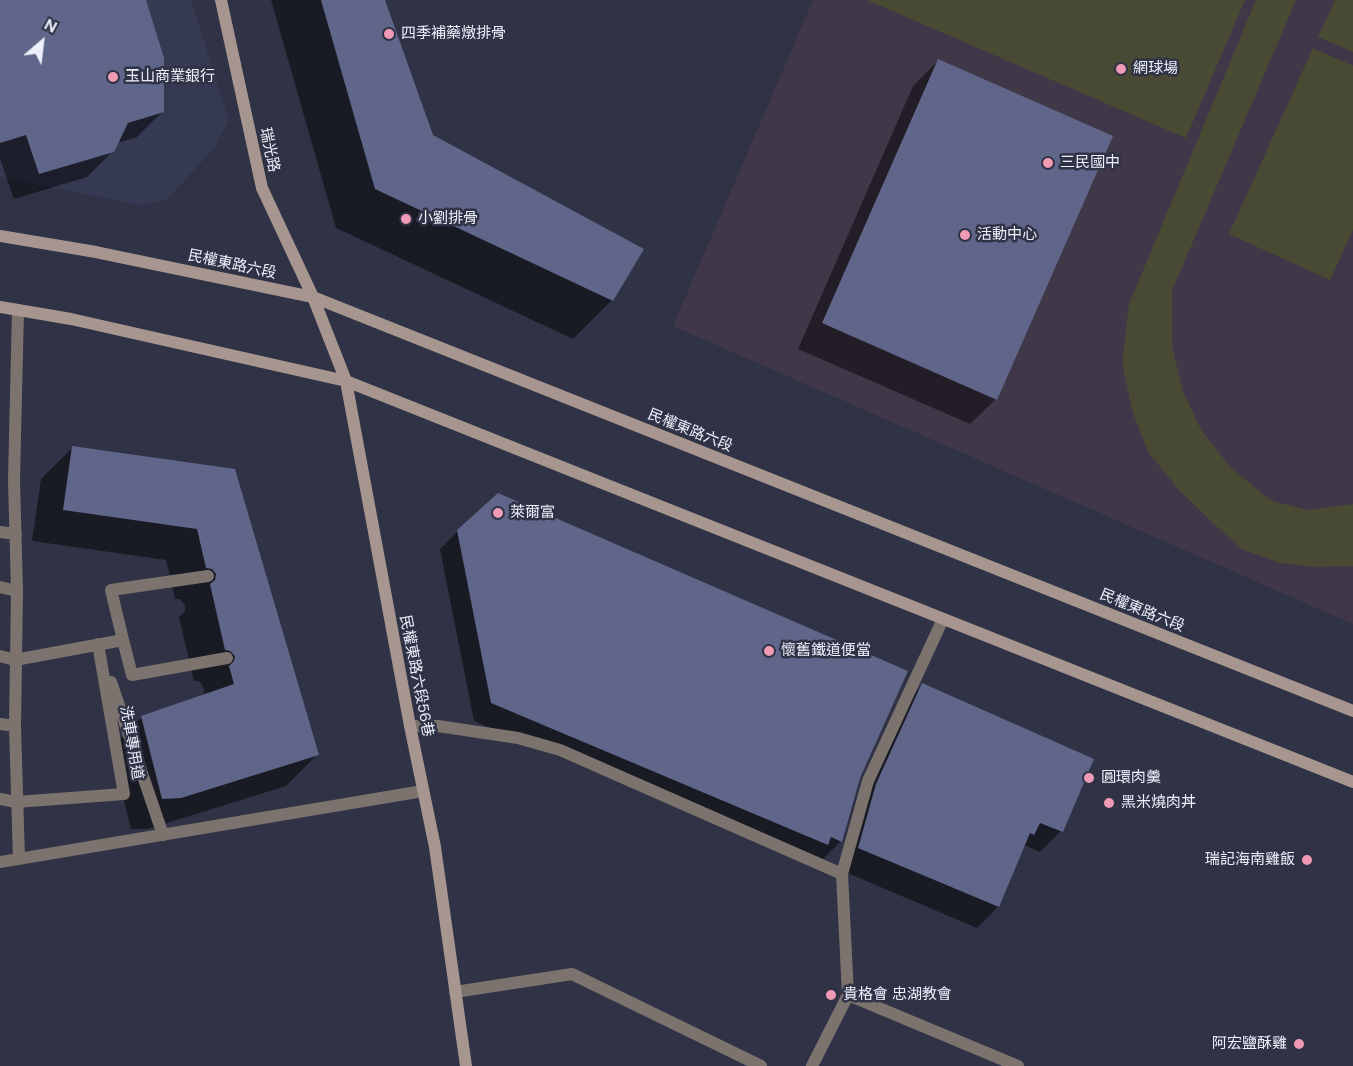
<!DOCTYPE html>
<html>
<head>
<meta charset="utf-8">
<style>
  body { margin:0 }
  #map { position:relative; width:1353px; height:1066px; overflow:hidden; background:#2f3345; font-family:"DM Sans",sans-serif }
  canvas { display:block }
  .north { position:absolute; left:12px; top:12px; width:60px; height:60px; -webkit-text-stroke:4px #2f3345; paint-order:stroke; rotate:28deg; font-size:16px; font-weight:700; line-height:24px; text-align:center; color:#edeffc }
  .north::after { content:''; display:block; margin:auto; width:21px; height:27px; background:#edeffc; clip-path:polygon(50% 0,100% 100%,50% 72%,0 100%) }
</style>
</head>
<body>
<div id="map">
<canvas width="1353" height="1066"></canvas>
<div class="north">N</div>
</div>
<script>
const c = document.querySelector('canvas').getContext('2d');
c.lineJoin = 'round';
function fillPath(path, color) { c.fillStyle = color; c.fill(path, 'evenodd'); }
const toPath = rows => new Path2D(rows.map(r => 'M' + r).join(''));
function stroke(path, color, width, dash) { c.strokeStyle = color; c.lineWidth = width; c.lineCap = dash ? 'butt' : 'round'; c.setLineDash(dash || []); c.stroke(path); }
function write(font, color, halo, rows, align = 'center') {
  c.font = font + ' "DM Sans","Noto Sans TC",sans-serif'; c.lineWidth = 5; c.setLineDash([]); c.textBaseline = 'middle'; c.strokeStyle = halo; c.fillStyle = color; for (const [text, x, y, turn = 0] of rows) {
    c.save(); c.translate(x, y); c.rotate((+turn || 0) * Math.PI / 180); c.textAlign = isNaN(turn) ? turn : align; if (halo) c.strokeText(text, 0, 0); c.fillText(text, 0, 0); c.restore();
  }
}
fillPath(toPath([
  [0,0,191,0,229,120,214,149,166,200,139,205,0,177]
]), '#353952');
fillPath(toPath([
  [813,0,1353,0,1353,624,673,326]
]), '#403848');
fillPath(toPath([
  [867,0,1245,0,1186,138],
  [1256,0,1296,0,1172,291,1172,346,1183,391,1201,430,1231,468,1272,501,1307,510,1353,504,1353,566,1316,567,1280,563,1242,549,1213,523,1178,489,1148,452,1132,410,1122,362,1129,304],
  [1335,0,1353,0,1353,52,1318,37],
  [1313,48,1353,66,1353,230,1330,280,1229,234]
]), '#484a33');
fillPath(toPath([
  [0,0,144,0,163,111,137,137,117,143,113,151,87,177,14,199,0,159],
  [271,0,383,0,432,136,612,300,573,339,336,228],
  [938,61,996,399,970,424,798,349,913,86],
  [72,448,234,470,317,755,286,786,148,829,131,829,111,748,142,717,200,697,204,693,204,688,199,681,194,681,179,617,185,611,185,606,180,599,175,599,166,560,32,541,41,479],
  [458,531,859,777,841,841,823,859,816,856,809,862,474,721,440,549],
  [923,685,1061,831,1040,852,1024,845,998,907,977,928,838,869,902,706]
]), '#0007');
fillPath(toPath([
  [0,0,146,0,164,58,164,112,128,123,114,152,39,174,26,135,0,143],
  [321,0,385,0,433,135,644,249,613,301,375,189],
  [938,59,1113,136,997,400,822,323],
  [72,446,235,469,319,755,181,798,162,799,141,716,234,684,229,666,234,661,235,656,230,651,225,650,210,584,215,580,216,574,212,569,206,568,197,529,63,510],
  [498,493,908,671,860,778,842,842,831,837,828,845,491,703,457,530],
  [922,683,1094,759,1063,832,1040,823,1034,835,1030,833,999,907,858,848,876,784]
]), '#606689');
stroke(toPath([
  [18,310,14,480,17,591,15,726,19,859],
  [0,532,16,534],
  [0,587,17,591],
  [123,640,111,590,208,576],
  [0,656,15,660,123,640,132,675,227,658],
  [111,682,163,835],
  [0,724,15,726],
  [410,726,438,726,518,738,560,750,842,874,848,995,1018,1066],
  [0,799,16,802,124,794,98,644],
  [0,862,423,791],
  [842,874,868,781,943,619],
  [455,992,572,974,761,1066],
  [812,1066,848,995]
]), '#7d736e', 12);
stroke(toPath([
  [221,0,262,188,313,297,346,381,410,726,435,847,466,1066],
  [0,236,96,252,313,297,1353,711],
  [0,307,71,319,346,381,1353,782]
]), '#a7968f', 12);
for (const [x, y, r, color] of [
  [389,34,6,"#f09ab6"],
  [1121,69,6,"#f09ab6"],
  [113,77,6,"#f09ab6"],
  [1048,163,6,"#f09ab6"],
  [406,219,6,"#f09ab6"],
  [965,235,6,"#f09ab6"],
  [498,513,6,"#f09ab6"],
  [769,651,6,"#f09ab6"],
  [1089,778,6,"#f09ab6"],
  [1109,803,6,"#f09ab6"],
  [1307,860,6,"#f09ab6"],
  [831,995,6,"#f09ab6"],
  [1299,1044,6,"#f09ab6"]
]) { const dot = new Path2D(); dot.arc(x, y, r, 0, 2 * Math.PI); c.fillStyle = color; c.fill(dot); stroke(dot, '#2f3345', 2); }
write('15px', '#edeffc', '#2f3345', [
  ["四季補藥燉排骨",401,34],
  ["網球場",1133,69],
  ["玉山商業銀行",125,77],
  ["三民國中",1060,163],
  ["小劉排骨",418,219],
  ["活動中心",977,235],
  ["萊爾富",510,513],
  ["懷舊鐵道便當",781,651],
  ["圓環肉羹",1101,778],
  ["黑米燒肉丼",1121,803],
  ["瑞記海南雞飯",1295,860,"right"],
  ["貴格會 忠湖教會",843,995],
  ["阿宏鹽酥雞",1287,1044,"right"]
], 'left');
write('15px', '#edeffc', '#2f3345', [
  ["瑞光路",269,150,78],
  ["民權東路六段",232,265,12],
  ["民權東路六段",690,431,22],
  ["民權東路六段",1142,611,22],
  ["民權東路六段56巷",416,676,79],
  ["洗車專用道",131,743,80]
]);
</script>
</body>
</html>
